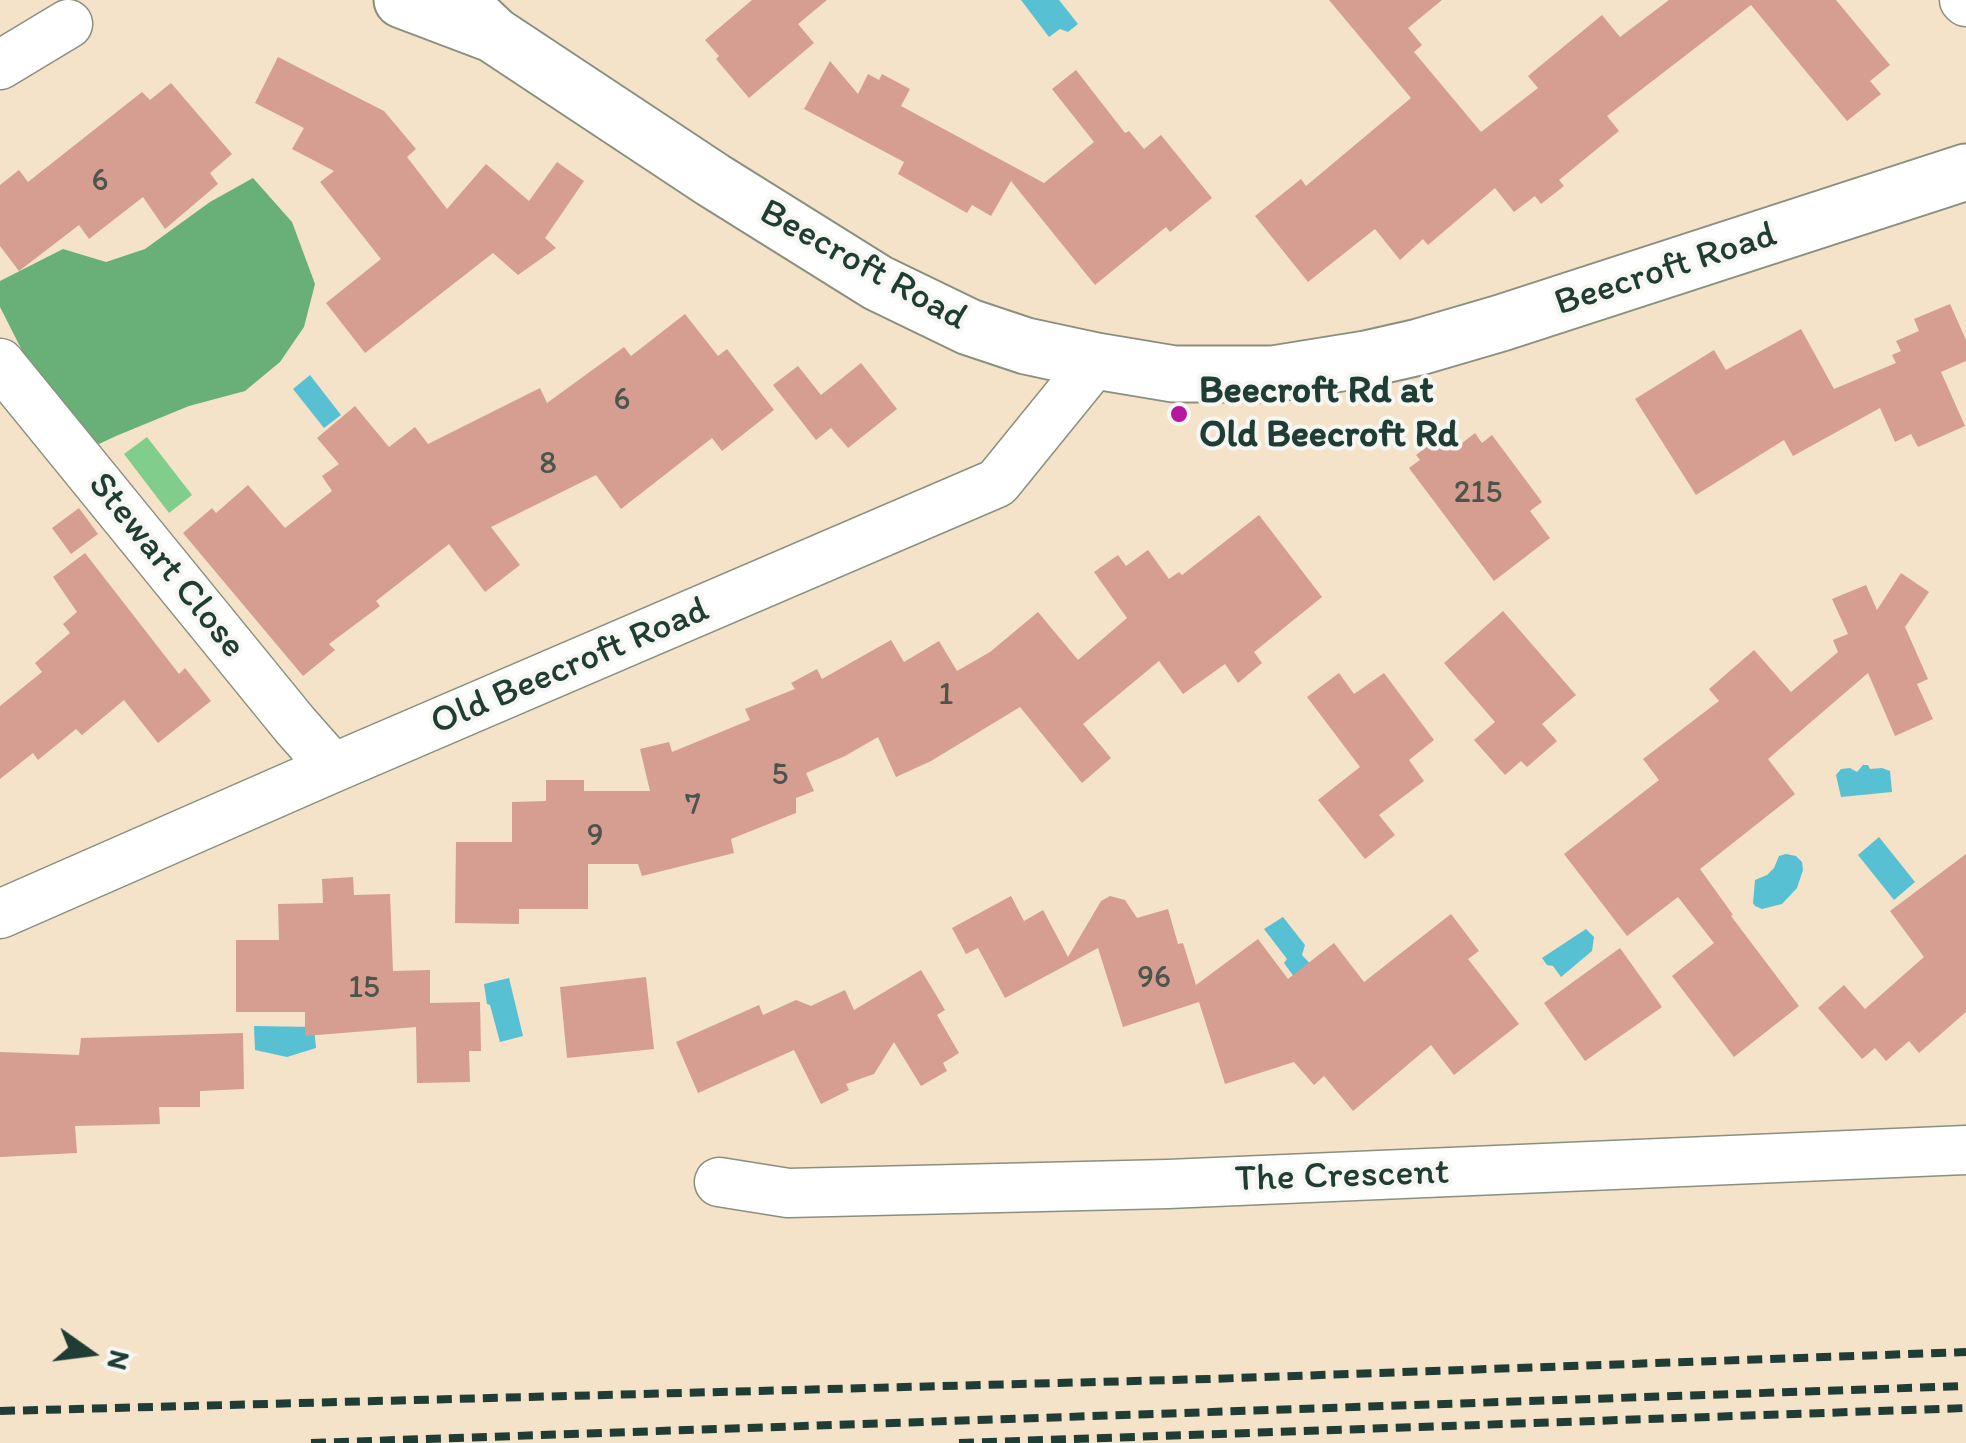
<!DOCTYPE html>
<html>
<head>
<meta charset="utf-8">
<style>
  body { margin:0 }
  #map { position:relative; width:1966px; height:1443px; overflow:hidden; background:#f4e2c9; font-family:Itim,sans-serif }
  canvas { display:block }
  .north { position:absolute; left:40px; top:1303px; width:100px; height:100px; -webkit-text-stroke:8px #f6f6f2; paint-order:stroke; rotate:104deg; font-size:28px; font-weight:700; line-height:40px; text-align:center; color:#1f3d34 }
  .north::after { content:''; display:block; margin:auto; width:35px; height:45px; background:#1f3d34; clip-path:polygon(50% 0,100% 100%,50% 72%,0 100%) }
</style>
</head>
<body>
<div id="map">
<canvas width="1966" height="1443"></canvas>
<div class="north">N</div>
</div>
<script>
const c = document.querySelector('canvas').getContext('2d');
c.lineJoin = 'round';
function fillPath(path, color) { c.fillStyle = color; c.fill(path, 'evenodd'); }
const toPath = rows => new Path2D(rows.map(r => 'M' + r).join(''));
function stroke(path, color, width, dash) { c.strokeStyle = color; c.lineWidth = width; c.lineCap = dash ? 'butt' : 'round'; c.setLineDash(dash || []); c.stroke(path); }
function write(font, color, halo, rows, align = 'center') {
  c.font = font + ' Itim,sans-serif'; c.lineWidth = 8; c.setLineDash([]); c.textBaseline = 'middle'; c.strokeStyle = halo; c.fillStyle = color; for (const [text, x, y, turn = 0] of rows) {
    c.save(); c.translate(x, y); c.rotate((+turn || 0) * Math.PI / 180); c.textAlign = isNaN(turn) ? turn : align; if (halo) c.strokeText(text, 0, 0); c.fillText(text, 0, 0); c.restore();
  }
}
fillPath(toPath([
  [147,437,192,495,169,513,124,454]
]), '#81cd8b');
fillPath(toPath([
  [253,178,292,222,315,284,304,327,280,362,245,391,189,406,116,436,82,452,39,384,0,307,0,281,63,249,106,262,145,249,210,202]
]), '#68b077');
fillPath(toPath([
  [1021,0,1059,0,1078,24,1068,32,1060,29,1049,37],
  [310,375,341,415,324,428,293,389],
  [1863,765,1868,765,1870,769,1882,768,1890,771,1892,792,1841,797,1836,775,1841,769,1850,768,1857,772],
  [1879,837,1915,882,1894,900,1858,855],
  [1786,854,1796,856,1802,862,1803,870,1797,888,1782,904,1762,909,1755,906,1753,903,1755,880,1767,875,1774,868,1779,856],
  [1283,917,1305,945,1302,955,1314,968,1297,981,1284,963,1287,959,1264,929],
  [1586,929,1594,937,1592,951,1561,977,1553,966,1547,965,1542,958],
  [509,978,523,1036,500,1042,490,1005,487,1004,484,984],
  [254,1026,314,1027,316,1048,287,1057,255,1050]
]), '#57c0d3');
fillPath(toPath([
  [752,0,827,0,798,24,814,43,749,98,716,59,719,56,705,40],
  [1329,0,1442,0,1408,28,1422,45,1414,52,1481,132,1538,88,1528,76,1602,15,1620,37,1669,0,1836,0,1890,65,1870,81,1881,94,1847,121,1751,5,1607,116,1619,131,1559,180,1564,186,1541,204,1535,196,1514,212,1495,188,1428,245,1423,239,1400,260,1375,229,1308,282,1255,216,1301,179,1306,186,1411,98],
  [278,57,384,111,416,149,407,157,447,209,486,164,529,201,557,162,584,181,545,238,556,248,518,275,493,253,365,353,326,303,381,259,320,182,334,171,292,149,304,128,255,103],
  [830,61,858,94,868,74,879,80,882,74,910,89,901,106,1044,183,1094,142,1052,89,1076,70,1125,133,1129,131,1144,149,1161,135,1212,198,1170,232,1166,227,1095,285,1011,181,991,216,972,205,967,213,898,174,904,162,804,109],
  [171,83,232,154,210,173,218,184,165,229,143,197,89,239,79,225,19,271,0,246,0,185,19,170,28,182,142,92,150,100],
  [1950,304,1966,340,1966,361,1941,372,1965,426,1918,447,1911,434,1895,442,1880,408,1793,456,1784,440,1696,495,1635,399,1714,350,1726,370,1801,329,1834,389,1896,363,1892,355,1901,351,1896,341,1919,331,1914,319],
  [685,314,718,356,727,349,774,410,722,451,712,438,621,509,596,475,491,527,520,565,485,592,449,544,376,601,380,606,329,644,335,650,303,676,183,533,212,508,216,513,248,485,285,528,332,491,322,476,339,464,317,438,355,406,389,447,415,427,428,444,540,388,547,403,624,347,631,356],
  [861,363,897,409,848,448,831,428,816,440,773,385,798,366,821,395],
  [1475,433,1482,443,1492,435,1542,502,1530,511,1550,538,1494,581,1409,468,1420,460,1416,455,1441,436,1452,451],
  [79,508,98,534,71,554,52,528],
  [1259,515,1322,597,1254,652,1262,663,1238,683,1225,664,1183,694,1159,661,1083,724,1111,758,1082,783,1020,707,931,761,896,777,878,737,845,756,806,773,814,791,796,798,796,813,731,839,734,853,642,876,638,864,588,864,588,909,519,909,519,924,455,923,456,842,512,842,512,802,546,801,546,780,584,780,584,791,650,791,640,749,669,742,672,752,750,720,745,709,795,689,791,683,817,669,822,679,891,640,904,662,939,641,957,671,990,652,1038,612,1078,660,1127,618,1094,572,1118,555,1126,566,1148,550,1169,579,1179,572,1182,575],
  [85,553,179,674,185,668,211,701,158,743,124,700,82,735,76,729,38,760,33,753,0,779,0,706,42,672,35,663,70,633,63,624,77,612,53,577],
  [1901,573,1929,592,1905,627,1928,679,1917,684,1933,719,1895,736,1868,673,1768,759,1795,794,1700,869,1733,915,1731,916,1799,1006,1734,1057,1672,976,1714,943,1678,897,1627,936,1564,854,1659,780,1643,759,1719,701,1709,689,1754,650,1791,692,1838,652,1833,640,1848,634,1832,599,1866,585,1877,610],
  [1503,611,1576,695,1542,724,1557,741,1527,767,1521,761,1505,775,1474,740,1495,722,1444,663],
  [1339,673,1354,694,1384,673,1434,740,1409,760,1424,781,1379,815,1395,835,1365,859,1318,800,1360,767,1307,697],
  [1966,854,1966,1012,1919,1053,1909,1041,1886,1061,1875,1048,1862,1059,1818,1008,1844,985,1865,1009,1924,957,1890,911],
  [353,877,354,895,390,894,393,971,430,970,430,1003,480,1002,481,1051,469,1051,470,1082,417,1083,416,1027,305,1036,305,1012,236,1012,236,940,279,940,278,904,323,903,322,879],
  [1011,896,1024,921,1043,910,1068,957,1101,901,1110,896,1125,900,1137,918,1168,909,1178,944,1183,943,1196,985,1258,939,1288,979,1334,943,1364,982,1451,914,1479,951,1468,959,1519,1024,1454,1075,1431,1045,1353,1111,1324,1076,1314,1085,1294,1062,1225,1084,1199,1002,1123,1027,1098,948,1005,998,978,948,966,954,952,928],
  [1620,948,1662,1007,1585,1061,1544,1003],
  [921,970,945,1010,937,1015,959,1053,943,1063,947,1071,921,1086,894,1042,874,1074,846,1084,849,1090,821,1104,794,1050,698,1093,676,1042,759,1005,763,1015,796,1000,811,1006,845,990,854,1010],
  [646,977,654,1049,567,1058,560,987],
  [243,1033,244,1089,200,1091,200,1107,159,1107,160,1124,75,1126,77,1153,0,1157,0,1052,79,1055,81,1038]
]), '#d59e91');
const minor = toPath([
  [1964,0,1966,2],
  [0,65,68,24],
  [0,363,295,725,333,768],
  [0,914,333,768,997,483,1096,361],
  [719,1182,788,1193,1168,1184,1966,1150]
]);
const major = toPath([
  [402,0,492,34],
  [457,0,494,35,713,180,878,283,969,327,1026,346,1096,361,1174,374,1273,374,1366,359,1419,347,1501,323,1966,172]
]);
stroke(minor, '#8a907e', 51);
stroke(major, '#8a907e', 59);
stroke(minor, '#fff', 48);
stroke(major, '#fff', 55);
stroke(toPath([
  [0,1411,1209,1379,1966,1352],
  [311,1443,1966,1386],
  [959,1443,1966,1408]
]), '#1f3d34', 8, [15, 8]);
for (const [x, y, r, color] of [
  [1179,414,10,"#b5179e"]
]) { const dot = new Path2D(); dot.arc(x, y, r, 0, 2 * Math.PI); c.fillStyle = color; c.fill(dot); stroke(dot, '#f6f6f2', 4); }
write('32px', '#4c554b', null, [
  ["6",100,182],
  ["6",622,401],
  ["8",548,465],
  ["215",1478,494],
  ["1",946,696],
  ["5",780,776],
  ["7",693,806],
  ["9",595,837],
  ["96",1154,979],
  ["15",364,989]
]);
write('38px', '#1f3d34', '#f6f6f2', [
  ["Beecroft Road",863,266,29],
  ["Beecroft Road",1666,270,-18],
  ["Stewart Close",166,566,51],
  ["Old Beecroft Road",570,667,-23],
  ["The Crescent",1342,1177,-2]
]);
write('bold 38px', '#1f3d34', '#f6f6f2', [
  ["Beecroft Rd at",1199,392],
  ["Old Beecroft Rd",1199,436]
], 'left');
</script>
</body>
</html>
